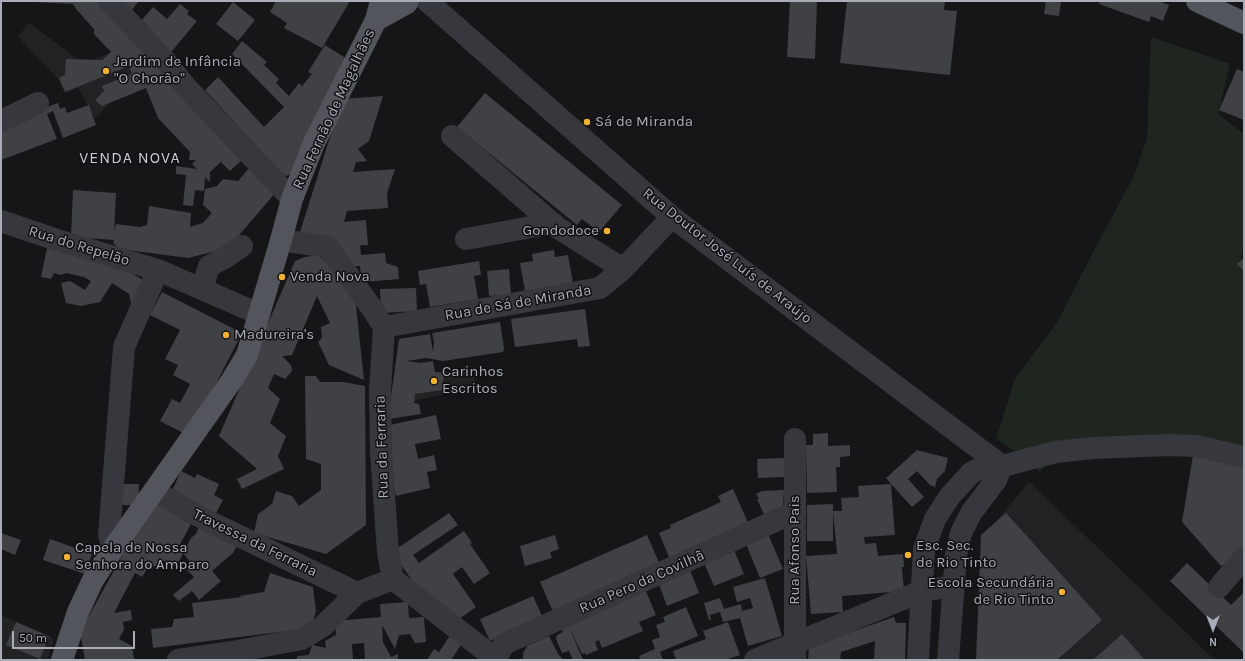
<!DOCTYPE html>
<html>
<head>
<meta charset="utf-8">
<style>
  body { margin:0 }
  #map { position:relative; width:1245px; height:661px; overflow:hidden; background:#161618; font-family:Karla,sans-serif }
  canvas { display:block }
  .frame { position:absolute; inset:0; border:2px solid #a8adb8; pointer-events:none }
  .north { position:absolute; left:1193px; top:609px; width:40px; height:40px; -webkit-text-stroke:3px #111113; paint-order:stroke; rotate:180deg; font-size:11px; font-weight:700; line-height:16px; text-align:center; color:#a8adb8 }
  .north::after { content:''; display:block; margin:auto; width:14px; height:18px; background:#a8adb8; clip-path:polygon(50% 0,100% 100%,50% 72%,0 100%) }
  .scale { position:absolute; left:12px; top:631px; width:123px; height:18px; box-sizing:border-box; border:2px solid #a8adb8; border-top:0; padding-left:5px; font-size:12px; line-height:14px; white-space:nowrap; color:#a8adb8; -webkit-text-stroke:3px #111113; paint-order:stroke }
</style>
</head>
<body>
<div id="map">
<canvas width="1245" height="661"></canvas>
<div class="frame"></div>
<div class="north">N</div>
<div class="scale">50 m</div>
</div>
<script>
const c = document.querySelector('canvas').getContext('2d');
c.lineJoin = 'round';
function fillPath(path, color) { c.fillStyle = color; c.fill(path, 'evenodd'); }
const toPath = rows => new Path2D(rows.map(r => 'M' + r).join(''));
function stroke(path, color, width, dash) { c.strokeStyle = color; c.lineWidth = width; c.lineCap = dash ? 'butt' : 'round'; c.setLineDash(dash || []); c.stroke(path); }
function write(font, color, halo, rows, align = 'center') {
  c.font = font + ' Karla,sans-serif'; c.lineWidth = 3; c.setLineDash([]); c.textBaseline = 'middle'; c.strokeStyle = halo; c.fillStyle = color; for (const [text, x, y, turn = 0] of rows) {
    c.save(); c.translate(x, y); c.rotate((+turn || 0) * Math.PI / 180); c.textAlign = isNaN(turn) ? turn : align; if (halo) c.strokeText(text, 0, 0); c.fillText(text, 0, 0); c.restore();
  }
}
fillPath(toPath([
  [29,22,83,64,112,52,168,79,114,99,95,118,78,88,65,93,59,80,18,37],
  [472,370,477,387,409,402,390,400,395,373,417,374],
  [1029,482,1215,660,977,660,988,531],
  [1,615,54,639,47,660,1,660]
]), '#222225');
fillPath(toPath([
  [1151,37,1230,64,1218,114,1244,134,1244,241,1241,258,1244,263,1244,446,1078,456,1045,466,1040,472,1003,443,996,439,1015,379,1058,321,1093,252,1133,178,1147,139]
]), '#1e261f');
fillPath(toPath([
  [33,1,99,1,244,158,230,171,221,162,210,172,210,182,205,177,204,191,195,190,193,206,183,205,186,175,176,174,176,166,197,169,192,164,196,160,189,160,190,152,158,118,146,88,102,106,95,100,104,91,102,86,132,74,129,66,65,92,59,78,65,75,66,59,102,60,111,52,94,34,94,29,76,9,73,4,33,2],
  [122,1,139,1,127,16],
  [276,1,350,1,322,48,284,28,287,23,270,12],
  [790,1,817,1,815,59,787,57],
  [847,1,945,1,944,10,957,11,950,75,840,63],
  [1046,1,1061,1,1059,16,1044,14],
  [1100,1,1159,1,1169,5,1163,21,1151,16,1149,22,1099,4],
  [233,2,255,20,238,41,216,24],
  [180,4,189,11,187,14,197,21,167,57,134,29,153,7,167,19],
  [242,41,267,62,264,65,279,79,276,83,289,96,299,83,302,86,312,74,308,72,325,45,347,59,308,145,296,158,299,161,292,174,286,176,281,173,205,90,218,77,264,127,284,107,232,54],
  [1237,69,1244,72,1244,120,1219,110],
  [485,93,622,205,599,232,582,219,577,225,457,127],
  [383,96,369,141,358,149,367,161,356,162,353,172,395,169,387,193,388,208,347,211,344,222,366,220,368,245,360,245,361,255,385,253,386,263,398,267,399,279,365,282,361,276,360,266,349,266,326,240,300,232,342,99],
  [58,103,60,109,65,107,67,113,89,105,96,125,63,138,53,111,47,114,57,139,1,160,1,124],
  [250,167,277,191,228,248,188,258,120,249,113,243,114,240,71,237,73,190,116,193,114,232,116,224,140,227,147,225,149,206,191,213,190,227,203,223,211,214,211,212,203,205,205,189,217,186,223,179,238,181],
  [47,248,112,261,149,284,132,307,129,294,112,283,100,302,81,306,66,303,61,283,70,281,85,290,91,281,84,277,66,273,61,275,54,273,51,279,41,277],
  [554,250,555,257,568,255,573,283,525,291,520,263,533,261,532,254],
  [318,255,346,279,358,304,356,306,364,380,329,365,318,342,322,338,321,327,330,323,317,296,292,355,282,356,291,365,292,371,285,379,274,374,268,388,280,399,270,423,286,436,278,456,284,469,242,489,237,479,257,469,219,436,295,261,305,257],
  [1244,258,1244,271,1237,264],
  [479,261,481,275,474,276,478,299,430,307,426,284,420,285,418,271],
  [509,269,511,295,489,296,487,271],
  [416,288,417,311,381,313,380,289],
  [162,292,242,333,189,436,160,421,172,399,180,403,190,384,173,375,178,365,165,359,180,330,150,315],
  [585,309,590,346,578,347,577,339,515,347,511,319],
  [500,322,504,348,503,352,443,361,426,358,407,361,421,363,433,361,435,372,444,373,442,390,415,394,414,403,419,404,421,414,388,419,399,339,430,334,433,352,434,342,432,333],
  [305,376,316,376,320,382,343,382,365,386,366,525,326,554,254,533,258,514,272,504,276,491,292,496,299,506,321,490,321,464,306,459],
  [436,415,441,439,415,444,418,459,434,455,437,470,427,472,430,488,396,496,381,427],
  [828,433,828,446,850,445,850,456,840,457,840,467,836,467,837,492,807,493,806,445,813,445,813,434],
  [917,450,948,458,945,471,937,479,935,487,930,485,917,471,908,479,924,497,912,507,891,484,895,535,864,537,865,544,876,543,878,556,903,554,904,567,902,567,904,591,842,596,843,612,811,614,806,556,837,554,833,511,842,511,841,498,859,497,858,486,891,484,886,478],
  [1193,455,1244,465,1244,550,1238,557,1221,566,1182,522],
  [784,458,785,477,758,478,757,459],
  [181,471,195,478,197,474,219,484,214,495,223,500,214,517,170,495],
  [115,484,139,484,138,505,114,505],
  [733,489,750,527,671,562,659,533,671,528,670,525,721,502,718,496],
  [784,490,783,508,766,519,757,499,759,499,756,494,762,491],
  [153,500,178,513,178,517,191,524,178,548,182,550,183,554,176,567,160,559,156,566,148,567,142,577,135,573,114,613,131,610,132,620,123,622,124,630,119,639,132,646,134,659,85,660,80,632],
  [833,504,833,541,807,541,807,505],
  [449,513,458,525,413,555,419,563,464,531,472,543,470,544,490,573,474,584,462,567,453,574,476,607,446,628,392,552],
  [1006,513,1102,620,1057,660,976,660,981,535],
  [199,526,237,546,233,553,212,571,221,581,199,600,192,591,179,601,173,595,194,577,187,570,191,563,192,564,183,553,191,538,196,534],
  [1,533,21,540,15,555,1,549],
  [768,534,783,569,760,578,746,544],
  [555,535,559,549,550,552,552,558,525,566,520,546],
  [647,535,661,567,554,614,540,582],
  [50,539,92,554,85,574,43,560],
  [734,550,744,574,714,586,704,563],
  [1187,563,1231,605,1244,592,1244,653,1170,581],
  [690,570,699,593,667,606,658,582],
  [270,573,313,587,316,611,311,628,153,648,151,629,172,627,174,619,194,617,192,603,242,597,239,596,264,592],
  [765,578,782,636,748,646,740,618,723,622,720,612,710,615,711,620,709,620,704,603,720,598,724,609,741,604,742,611,753,608,750,598,737,602,733,587],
  [645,589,656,615,639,622,643,631,602,648,599,640,595,642,598,650,586,655,585,653,582,654,567,622],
  [533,596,543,618,490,641,480,619],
  [408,602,409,618,424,617,426,642,415,643,410,634,399,635,395,649,382,625,383,642,391,657,398,654,398,660,365,660,364,643,352,644,353,660,297,660,297,656,309,655,312,645,326,648,325,641,336,635,335,621,381,617,380,604],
  [686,607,698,636,660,652,663,660,641,660,639,656,655,649,652,640,660,637,656,625,665,622,663,617],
  [894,617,896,623,906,623,905,660,874,660,875,641,841,652,840,660,808,660,809,647],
  [16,622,49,636,40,659,6,645],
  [728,622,740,655,725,660,676,660,673,651,706,639,703,631],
  [568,624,583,660,573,660,569,651,562,653,556,639,557,635,563,632,561,627],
  [451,634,463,642,451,660,427,660,434,649,439,652],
  [1122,634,1145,660,1093,660],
  [549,636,558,654,564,660,523,660,523,653,527,646]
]), '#404145');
stroke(toPath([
  [109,1,162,57,186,87,292,199],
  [427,1,672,217,1002,466],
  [1,121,38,103],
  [452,136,558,228,623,269],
  [1,221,57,240,158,270,259,314],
  [466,239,553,223],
  [281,240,328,247,371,307,384,327,380,390,381,453,388,552,393,579,497,660],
  [202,289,209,266,225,258,242,246],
  [384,327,600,288,623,269,672,217],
  [795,439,795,660],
  [154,491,206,520,357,593],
  [113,549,109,535,124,347,158,270],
  [1219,587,1244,558],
  [496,659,504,644,795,512],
  [178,660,232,652,302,639,323,626,357,593,393,579],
  [755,660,922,591,953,586],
  [918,660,924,549,935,519,950,496,971,473,984,466,1002,466,1056,452,1093,448,1169,445,1196,446,1244,457],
  [948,660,956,555,961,533,971,513,996,480,1002,466]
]), '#37383d', 22);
stroke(toPath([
  [1197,1,1244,23],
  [376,20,407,3],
  [62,660,78,612,93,580,113,549,232,380,247,355,281,240,292,199,314,143,376,20,381,1]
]), '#53555c', 22);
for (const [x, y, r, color] of [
  [106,71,4,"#f2b134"],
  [587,122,4,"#f2b134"],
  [607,231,4,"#f2b134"],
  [282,277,4,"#f2b134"],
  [226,335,4,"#f2b134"],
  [434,381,4,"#f2b134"],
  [908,555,4,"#f2b134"],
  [67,557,4,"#f2b134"],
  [1062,592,4,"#f2b134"]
]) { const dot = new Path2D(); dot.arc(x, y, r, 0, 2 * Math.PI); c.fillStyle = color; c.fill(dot); stroke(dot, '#111113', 1.5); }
write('15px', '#a8adb8', '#111113', [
  ["Jardim de Infância",114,62],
  ["\"O Chorão\"",114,79],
  ["Sá de Miranda",595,122],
  ["Gondodoce",599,231,"right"],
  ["Venda Nova",290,277],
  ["Madureira's",234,335],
  ["Carinhos",442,372],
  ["Escritos",442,389],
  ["Esc. Sec.",916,546],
  ["de Rio Tinto",916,563],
  ["Capela de Nossa",75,548],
  ["Senhora do Amparo",75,565],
  ["Escola Secundária",1054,583,"right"],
  ["de Rio Tinto",1054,600,"right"]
], 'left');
write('15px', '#a8adb8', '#111113', [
  ["Rua Fernão de Magalhães",334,109,-65],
  ["Rua do Repelão",79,246,17],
  ["Rua Doutor José Luís de Araújo",727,256,38],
  ["Rua de Sá de Miranda",518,303,-10],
  ["Rua da Ferraria",382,447,-92],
  ["Travessa da Ferraria",255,543,26],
  ["Rua Afonso Pais",795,550,-90],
  ["Rua Pero da Covilhã",642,582,-24]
]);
c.letterSpacing = '1px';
write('16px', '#c9ccd4', '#111113', [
  ["VENDA NOVA",130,158]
]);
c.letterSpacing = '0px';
</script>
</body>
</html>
